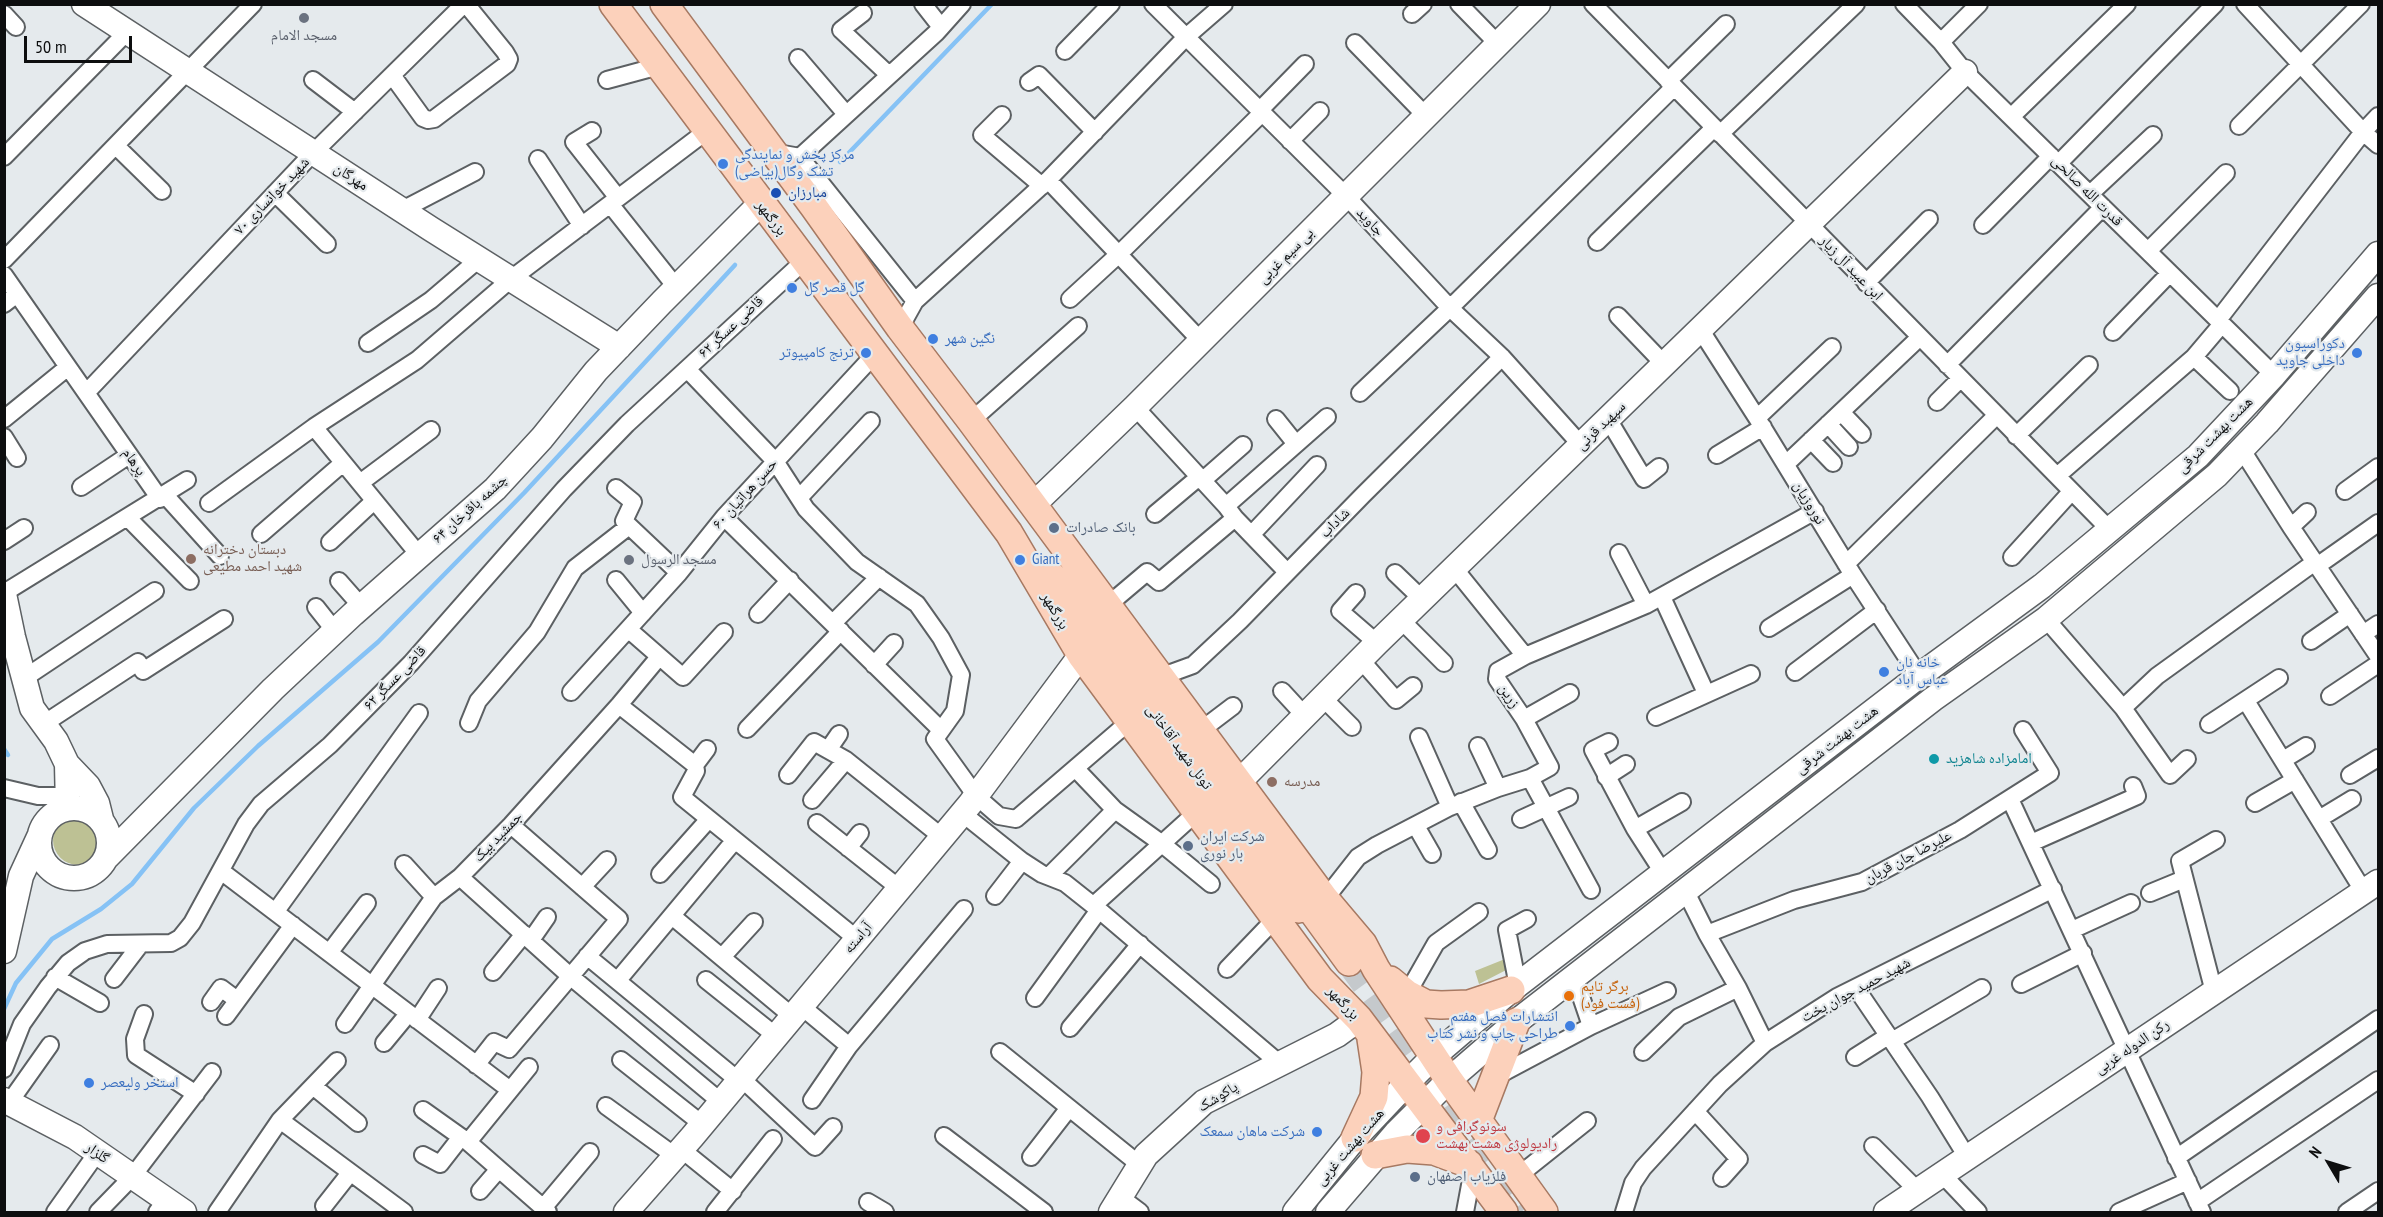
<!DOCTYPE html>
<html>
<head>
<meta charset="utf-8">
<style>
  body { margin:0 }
  #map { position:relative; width:2383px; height:1217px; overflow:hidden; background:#e5eaed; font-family:"PT Sans Narrow",sans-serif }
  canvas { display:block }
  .frame { position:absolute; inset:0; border:6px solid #0d0e0f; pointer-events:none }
  .north { position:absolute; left:2299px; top:1133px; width:60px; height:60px; -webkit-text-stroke:4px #e5eaed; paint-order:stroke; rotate:308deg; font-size:16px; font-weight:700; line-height:24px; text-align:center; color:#0d0e0f }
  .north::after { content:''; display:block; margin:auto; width:21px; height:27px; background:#0d0e0f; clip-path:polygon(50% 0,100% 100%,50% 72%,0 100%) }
  .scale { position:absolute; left:24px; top:36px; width:108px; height:27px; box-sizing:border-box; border:3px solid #0d0e0f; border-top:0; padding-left:8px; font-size:18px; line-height:21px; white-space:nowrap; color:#0d0e0f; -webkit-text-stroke:4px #e5eaed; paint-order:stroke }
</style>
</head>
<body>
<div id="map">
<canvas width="2383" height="1217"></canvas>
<div class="frame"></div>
<div class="north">N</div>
<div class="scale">50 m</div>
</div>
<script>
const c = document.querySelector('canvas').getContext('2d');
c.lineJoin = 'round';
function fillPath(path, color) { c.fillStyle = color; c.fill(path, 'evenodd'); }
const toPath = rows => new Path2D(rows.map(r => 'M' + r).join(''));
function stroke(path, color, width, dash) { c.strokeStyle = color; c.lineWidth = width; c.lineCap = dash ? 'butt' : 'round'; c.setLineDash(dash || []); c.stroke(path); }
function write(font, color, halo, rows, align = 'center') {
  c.font = font + ' "PT Sans Narrow","Noto Naskh Arabic",sans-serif'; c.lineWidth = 4.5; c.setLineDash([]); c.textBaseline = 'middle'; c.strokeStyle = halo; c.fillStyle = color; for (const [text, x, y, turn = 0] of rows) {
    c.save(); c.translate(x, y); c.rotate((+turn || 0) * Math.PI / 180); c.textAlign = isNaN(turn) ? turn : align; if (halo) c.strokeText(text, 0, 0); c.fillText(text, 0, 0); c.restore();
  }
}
fillPath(toPath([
  '53 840a25 25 0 1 1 50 0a25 25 0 1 1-50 0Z',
  [1510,957,1512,967,1479,984,1475,971]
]), '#bdc194');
stroke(toPath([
  [840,162,992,4],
  [4,749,8,755],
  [4,1009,16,983,52,939,101,909,132,884,194,808,258,746,378,642,524,493,735,265]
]), '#86c2f5', 4.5);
stroke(toPath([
  [1349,962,1436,1081],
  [1420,1075,1521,1212]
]), '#c5c9cc', 27, [27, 14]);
const street = toPath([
  [923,4,941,27],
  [1153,4,1346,196,1450,308,1502,357,1581,445],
  [1459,4,1498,44],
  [1593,4,2110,530],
  [1904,4,1941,42,1965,72,2274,375],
  [2245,4,2363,132,2378,145],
  [863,13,841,30,889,75],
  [4,14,16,27],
  [1412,14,1423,4],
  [1941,42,1979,4],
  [1355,43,1426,116],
  [1065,51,1111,4],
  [798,58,846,114],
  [392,75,423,118,428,120,434,119,507,64,509,59,505,52,466,4],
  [313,80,355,112],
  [607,80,659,66],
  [1668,81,1726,24],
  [1029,82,1039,75,1095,132],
  [1260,110,1305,64],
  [1002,115,982,135,1042,186],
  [2012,116,2127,4],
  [2239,126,2361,4],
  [592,131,574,142,618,198],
  [1720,134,1856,4],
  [1290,141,1320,111],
  [116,146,162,191],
  [772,152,800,157,937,32,962,4],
  [4,157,127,32],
  [800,157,915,301],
  [538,159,582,226],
  [2059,163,2215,4],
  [1048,180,1201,341],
  [275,193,327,244],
  [2090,194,2153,135],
  [610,204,676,287],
  [402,210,475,172],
  [1983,225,2051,156],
  [1597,242,1714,128],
  [2148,251,2226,173],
  [4,260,253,4],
  [4,275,160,499],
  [1866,283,1929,219],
  [1070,299,1119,254,1262,113],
  [4,304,17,294],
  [1618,316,1664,364],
  [2218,320,2363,132,2378,116],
  [900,328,915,301,1048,180,1186,37,1224,4],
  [1700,329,1757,418,1853,575,1919,676],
  [2113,332,2170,273],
  [368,343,431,300,479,259],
  [2194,357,2230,391],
  [1947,365,2103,207],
  [687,369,775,461,806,509,857,562,917,604,941,638,961,675,955,711,935,739,976,796,999,816,1016,819,1130,721],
  [86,393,313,153,464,4],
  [1360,393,1450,308,1674,87],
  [1937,402,1960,379],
  [1135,407,1226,506,1235,518,1287,572],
  [1841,412,1862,434],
  [1757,418,1832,347],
  [4,419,68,367],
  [1276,419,1296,444],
  [1608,419,1644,479,1659,467],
  [971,421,1078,326],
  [1828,424,1849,447],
  [314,427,419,555],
  [2016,436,2089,365],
  [4,437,17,458],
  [1811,440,1833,463],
  [2242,450,2291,527,2378,656],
  [1717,455,1763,427],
  [1786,464,1920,337],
  [2057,476,2194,357,2222,324],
  [1202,481,1243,445],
  [360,483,431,430],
  [81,487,129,455],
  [616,488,633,502,624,521,679,573],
  [2345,491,2378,467],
  [165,495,220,556],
  [799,498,871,421],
  [209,503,314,427,417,360,511,279,708,130],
  [1226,506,1327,417],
  [1155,514,1199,477],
  [724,517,941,730],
  [128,518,190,581],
  [2291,527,2307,512],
  [261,534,343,463],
  [1252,534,1317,465],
  [4,541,24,528],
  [330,542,374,501],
  [1619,553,1646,605],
  [2012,557,2071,492],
  [1846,564,1997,415],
  [2317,566,2378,523],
  [1454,568,1525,656],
  [1395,573,1422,599],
  [616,580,643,613],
  [339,581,361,606],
  [4,593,187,480],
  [1356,593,1340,611,1377,643],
  [1662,597,1706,693],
  [1108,605,1147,572,1159,582,1235,518],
  [316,607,335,631],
  [758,614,790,580],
  [2046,619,2123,708,2170,775,2187,759],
  [1401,620,1444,663],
  [833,623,879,577],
  [1769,628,1853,575],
  [628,629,683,677,724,632],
  [2363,634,2378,624],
  [2311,641,2350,614],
  [1360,659,1396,700,1413,686],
  [874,665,894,643],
  [1795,672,1877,610],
  [1160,677,1193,665,1240,621,1363,495,1502,357],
  [23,679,155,591],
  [1282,691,1305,716],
  [571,692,679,573,724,517,875,354],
  [2330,696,2378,664],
  [1323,698,1352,727],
  [2246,701,2364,892],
  [619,705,695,765],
  [2123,708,2157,676,2315,562],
  [1656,717,1751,674],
  [1524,719,1570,693],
  [45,723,138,662,143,671,224,619],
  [469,723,478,701,537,632,575,568,629,526],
  [2209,724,2279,678],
  [747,729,841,631],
  [1200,731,1233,706],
  [1419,737,1450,807],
  [1609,742,1593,750,1635,829,1664,874],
  [1478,746,1498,788],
  [707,749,695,765,696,771,682,797,857,939],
  [828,750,839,734],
  [2283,760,2306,746],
  [1076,769,1115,810,1161,843,1211,884],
  [788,775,814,742,846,760,942,837],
  [2350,775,2378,758],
  [1606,777,1626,764],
  [1530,778,1591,890],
  [4,788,38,796,68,796],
  [2010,799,2202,1212],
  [812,800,846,760],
  [1461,802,1488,850],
  [2255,803,2295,780],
  [962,813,1022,861,1042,874,1065,883,1099,910,1279,1063],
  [1521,819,1569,797],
  [2319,819,2352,799],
  [817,823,899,888],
  [1416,826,1432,854],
  [1635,829,1682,802],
  [2031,843,2137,796,2133,786],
  [848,848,860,833],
  [404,864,434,897],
  [221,871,510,1090],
  [660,874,709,819],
  [1049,876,1115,810],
  [460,877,570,976,721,1102],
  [582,887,607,860],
  [1685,890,1707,934,1738,988,1765,1043],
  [2150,893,2184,879],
  [995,896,1022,861],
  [1325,899,1358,857,1377,845,1450,807,1498,788,1530,778,1550,767,1524,719,1497,679,1498,671,1525,656,1646,605,1815,511],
  [1094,905,1198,811],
  [276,911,419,713],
  [672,916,792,1016],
  [2072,930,2131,903],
  [1707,934,1794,900,1862,882,1960,830,2050,773,2023,730],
  [531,940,547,917],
  [329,953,367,903],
  [587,956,739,1081],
  [722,957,754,922],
  [1227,969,1276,918],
  [493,972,524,934],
  [1574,976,1591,1026],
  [55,977,100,1003],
  [114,979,140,945],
  [618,980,735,840],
  [706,980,776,1036],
  [2021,984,2083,953],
  [1518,986,1507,930,1527,919],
  [1856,988,1930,1097,1967,1157],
  [2214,992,2180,861,2216,840],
  [1407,994,1436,943,1479,912],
  [1035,998,1099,910],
  [211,1002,221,988,237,1000],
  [801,1006,849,1046],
  [144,1014,135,1039,136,1055,196,1094],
  [226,1016,293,925],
  [417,1020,438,988],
  [345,1024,434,897,460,877,511,825,619,705,659,657],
  [1070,1028,1140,944],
  [1892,1041,1982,988],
  [384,1043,408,1014],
  [1000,1052,1140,1165],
  [1643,1052,1679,1017,1738,988],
  [1855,1057,1888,1036],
  [621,1060,702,1124],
  [476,1065,494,1042,509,1049,619,919,511,825],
  [4,1069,22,1024,48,987,68,963,85,951,107,944,171,943,180,938,192,923,246,824,261,804,330,745,411,663,564,489,627,424,804,261],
  [1497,1076,1591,1026,1667,991],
  [741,1078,815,1147,833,1127],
  [313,1086,358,1123],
  [812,1100,849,1046,964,909],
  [9,1103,50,1045],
  [606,1106,675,1156],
  [423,1110,468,1142,548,1212],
  [1695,1111,1739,1159,1722,1178],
  [280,1120,404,1212],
  [944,1136,1044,1212],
  [468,1142,529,1067],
  [1873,1146,1918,1191],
  [681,1149,733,1191],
  [423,1155,440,1164,461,1137],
  [1031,1157,1069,1108],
  [2176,1158,2378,1019],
  [1942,1174,1978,1212],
  [1518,1176,1587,1121],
  [480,1191,499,1169],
  [1120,1197,1140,1212],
  [868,1202,885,1212],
  [2197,1202,2378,1080],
  [324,1206,350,1173],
  [543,1208,590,1152],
  [55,1212,97,1153],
  [98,1212,132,1177,212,1072],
  [157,1212,166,1200],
  [217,1212,280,1120,337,1061],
  [715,1212,773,1139],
  [1465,1212,1473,1169],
  [1624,1212,1633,1183,1643,1168,1720,1084,1765,1043,1837,997,2053,889],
  [2119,1212,2188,1181],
  [2347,1212,2378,1191]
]);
const secondary = toPath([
  [84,4,431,229,619,347],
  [1033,505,1135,407,1538,4],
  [4,594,13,637,32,708,56,741,67,764,68,808],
  [67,764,88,786,97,803,101,819],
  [1239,782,1377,643,1965,72],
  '39 843a35 35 0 1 1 70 0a35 35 0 1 1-70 0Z',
  [107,857,273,689,353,614,495,489,542,438,596,371,662,302,760,204],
  [4,951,21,876,39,837],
  [4,1100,75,1137,184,1212],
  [626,1212,692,1137,970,804,1081,655],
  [1111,1212,1146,1155,1204,1102,1337,1035,1359,1019],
  [1295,1212,1355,1138,1406,1084,1434,1056,1511,990,1919,676,2042,586,2198,456,2274,375,2378,254],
  [1328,1212,1396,1133,1449,1080,1516,1022,1933,699,2046,619,2217,475,2267,423,2378,296],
  [1886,1212,2378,882]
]);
const primary = toPath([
  [613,4,1009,533,1081,655,1320,979,1359,1019,1504,1212],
  [664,4,814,207,900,328,971,421,1325,899,1363,944,1376,969,1449,1080,1544,1212],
  [1046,570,1057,581,1299,909],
  [1296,889,1349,962],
  [1390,980,1407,994,1426,1004,1441,1005,1469,1004,1511,990],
  [1478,1121,1516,1022],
  [1355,1138,1374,1097,1376,1072,1371,1039],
  [1375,1155,1407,1149,1434,1151,1469,1164]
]);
stroke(street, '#5c6063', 20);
stroke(secondary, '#5c6063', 27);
stroke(primary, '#a77962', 30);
stroke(street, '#fff', 16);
stroke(secondary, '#fff', 24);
stroke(primary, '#fcd1bb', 27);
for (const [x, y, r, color] of [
  [304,18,6,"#6b7280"],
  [723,164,6,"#3f7fe0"],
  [776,193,6,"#1a4fb4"],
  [792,288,6,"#3f7fe0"],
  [933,339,6,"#3f7fe0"],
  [866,353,6,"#3f7fe0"],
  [2357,353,6,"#3f7fe0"],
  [1054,528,6,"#5c6f8a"],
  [191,559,6,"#8d6e63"],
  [629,560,6,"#6b7280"],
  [1020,560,6,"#3f7fe0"],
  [1884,672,6,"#3f7fe0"],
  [1934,759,6,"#0f9aa8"],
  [1272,782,6,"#8d6e63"],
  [1188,846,6,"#5c6f8a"],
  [1569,996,6,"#e8710a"],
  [1570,1026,6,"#3f7fe0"],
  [89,1083,6,"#3f7fe0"],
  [1317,1132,6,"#3f7fe0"],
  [1423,1136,8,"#e0444e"],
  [1415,1177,6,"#5c6f8a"]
]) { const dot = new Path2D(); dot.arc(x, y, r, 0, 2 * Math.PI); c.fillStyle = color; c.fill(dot); stroke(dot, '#e5eaed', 2); }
write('15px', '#5b616d', '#e5eaed', [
  ["مسجد الامام",304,36],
  ["مسجد الرسول",641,560,"left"]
]);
write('15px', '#366cbe', '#e5eaed', [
  ["مرکز پخش و نمایندگی",735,155],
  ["تشک وگال(بیاضی)",735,172],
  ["گل قصر گل",804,288],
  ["نگین شهر",945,339],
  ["دکوراسیون",2345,344,"right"],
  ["داخلی جاوید",2345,361,"right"],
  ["ترنج کامپیوتر",854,353,"right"],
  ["Giant",1032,560],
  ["خانه نان",1896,663],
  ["عباس آباد",1896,680],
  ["انتشارات فصل هفتم",1558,1017,"right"],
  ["طراحی چاپ و نشر کتاب",1558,1034,"right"],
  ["استخر ولیعصر",101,1083],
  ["شرکت ماهان سمعک",1305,1132,"right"]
], 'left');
write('15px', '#0d0e0f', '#e5eaed', [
  ["مهرگان",351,177,33],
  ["قدرت الله صالحی",2087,191,45],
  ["شهید خوانساری ۷۰",272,196,-46],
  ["بزرگمهر",771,218,53],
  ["جاوید",1370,222,47],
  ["بی سیم غربی",1286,256,-45],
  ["ابن عبید آل زیار",1851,268,46],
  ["قاضی عسگر ۶۲",731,327,-43],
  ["سپهبد قرنی",1601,426,-44],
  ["هشت بهشت شرقی",2215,435,-45],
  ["پرهام",134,462,55],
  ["حسن هراتیان ۶۰",745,494,-48],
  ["نوروزیان",1809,503,59],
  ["چشمه باقرخان ۶۴",470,509,-42],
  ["شاداب",1335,523,-45],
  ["بزرگمهر",1055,611,60],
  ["قاضی عسگر ۶۲",395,678,-46],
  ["زرین",1509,696,56],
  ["هشت بهشت شرقی",1837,740,-38],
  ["تونل شهید آقاخانی",1179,747,54],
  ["جمشید بیک",498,837,-46],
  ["علیرضا جان قربان",1908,857,-28],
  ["آراسته",858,938,-50],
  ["شهید حمید جوان بخت",1856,990,-28],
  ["بزرگمهر",1343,1003,47],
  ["رکن الدوله غربی",2132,1047,-34],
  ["پاکوشک",1218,1097,-31],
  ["هشت بهشت غربی",1350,1147,-49],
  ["گلزار",97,1153,35]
]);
write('15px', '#164399', '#e5eaed', [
  ["مبارزان",788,193]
], 'left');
write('15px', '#4e5e75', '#e5eaed', [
  ["بانک صادرات",1066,528],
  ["شرکت ایران",1200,837],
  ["بار نوری",1200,854],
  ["فلزیاب اصفهان",1427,1177]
], 'left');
write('15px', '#785e54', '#e5eaed', [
  ["دبستان دخترانه",203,550],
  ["شهید احمد مطیعی",203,567],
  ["مدرسه",1284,782]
], 'left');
write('15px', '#0d838f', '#e5eaed', [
  ["امامزاده شاهزید",1946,759]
], 'left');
write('15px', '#c56008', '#e5eaed', [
  ["برگر تایم",1581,987],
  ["(فست فود)",1581,1004]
], 'left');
write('15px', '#be3a42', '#e5eaed', [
  ["سونوگرافی و",1436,1127],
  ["رادیولوژی هشت بهشت",1436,1144]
], 'left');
</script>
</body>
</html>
